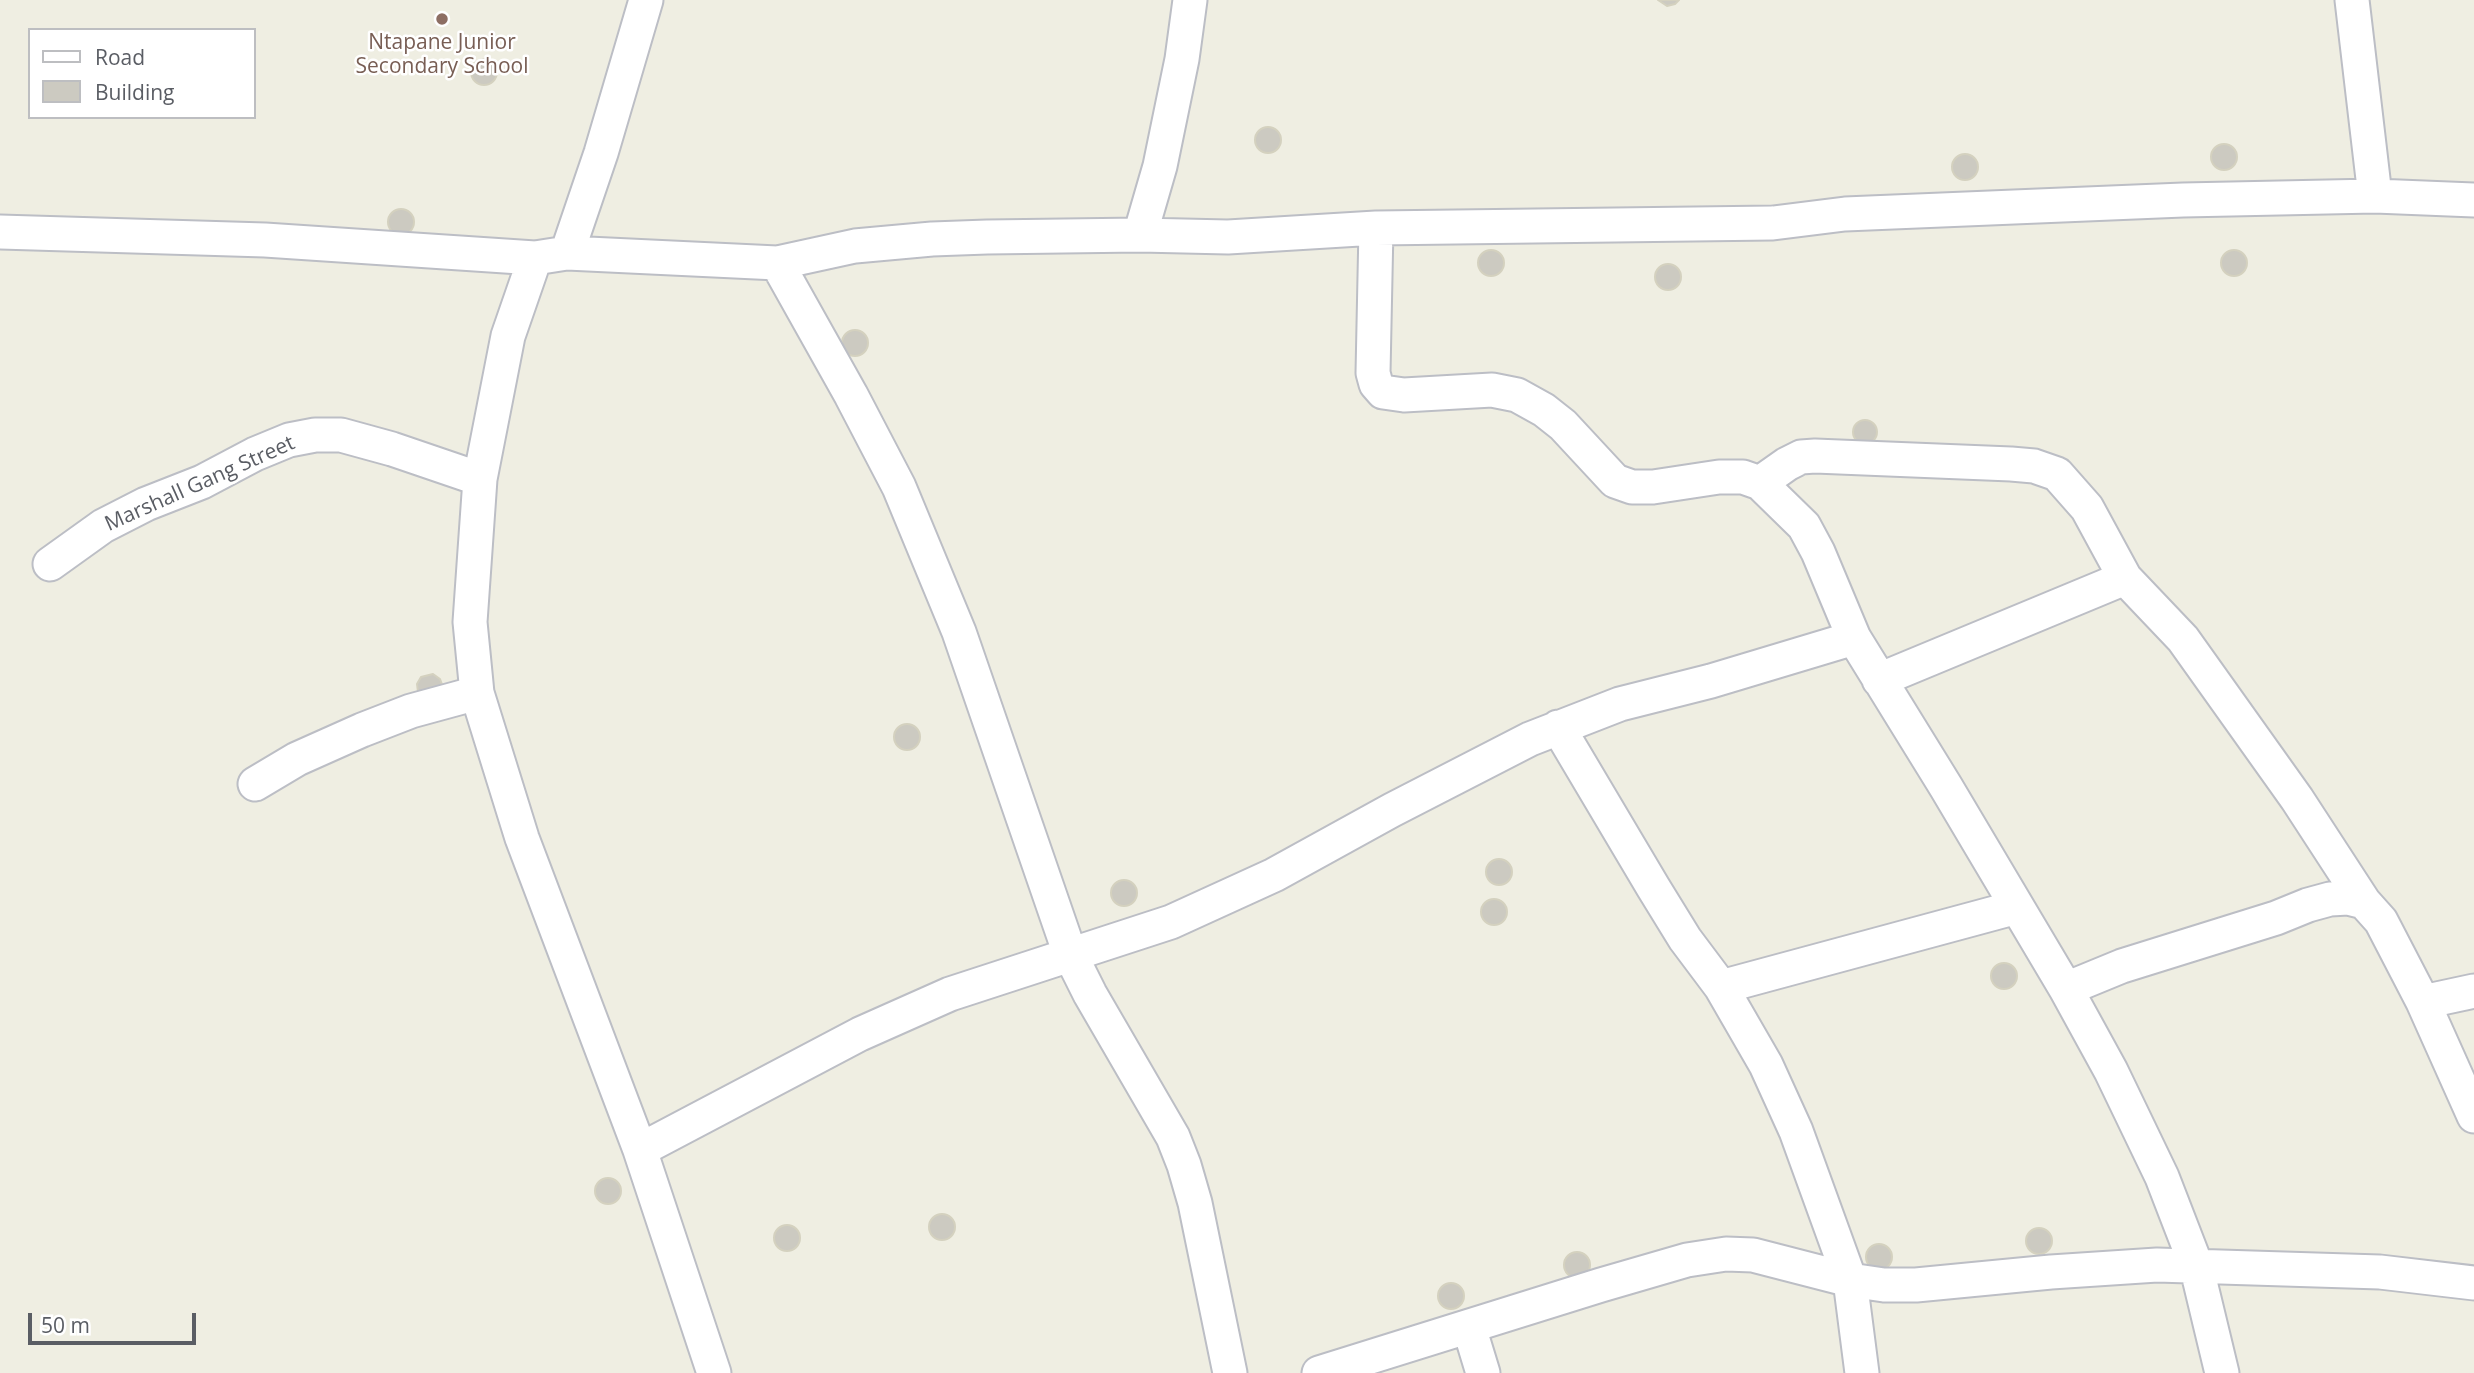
<!DOCTYPE html>
<html>
<head>
<meta charset="utf-8">
<style>
  body { margin:0 }
  #map { position:relative; width:2474px; height:1373px; overflow:hidden; background:#efeee2; font-family:"Open Sans",sans-serif }
  canvas { display:block }
  .legend { position:absolute; left:28px; top:28px; width:228px; height:91px; box-sizing:border-box; background:#fff; border:2px solid #bdbec1; margin:0; padding:9px 12px; list-style:none; font-size:21px; color:#5a5d64 }
  .legend li { display:flex; align-items:center; gap:14px; height:35px }
  .legend b { width:35px; border:2px solid #bdbec1 }
  .scale { position:absolute; left:28px; top:1313px; width:168px; height:32px; box-sizing:border-box; border:4px solid #5a5d64; border-top:0; padding-left:9px; font-size:21px; line-height:24px; white-space:nowrap; color:#5a5d64; -webkit-text-stroke:5px #fff; paint-order:stroke }
</style>
</head>
<body>
<div id="map">
<canvas width="2474" height="1373"></canvas>
<ul class="legend">
<li><b style="height:9px;background:#fff"></b>Road</li>
<li><b style="height:19px;background:#cccac1"></b>Building</li>
</ul>
<div class="scale">50 m</div>
</div>
<script>
const c = document.querySelector('canvas').getContext('2d');
c.lineJoin = 'round';
function fillPath(path, color) { c.fillStyle = color; c.fill(path, 'evenodd'); }
const toPath = rows => new Path2D(rows.map(r => 'M' + r).join(''));
function stroke(path, color, width, dash) { c.strokeStyle = color; c.lineWidth = width; c.lineCap = dash ? 'butt' : 'round'; c.setLineDash(dash || []); c.stroke(path); }
function write(font, color, halo, rows, align = 'center') {
  c.font = font + ' "Open Sans",sans-serif'; c.lineWidth = 5; c.setLineDash([]); c.textBaseline = 'middle'; c.strokeStyle = halo; c.fillStyle = color; for (const [text, x, y, turn = 0] of rows) {
    c.save(); c.translate(x, y); c.rotate((+turn || 0) * Math.PI / 180); c.textAlign = isNaN(turn) ? turn : align; if (halo) c.strokeText(text, 0, 0); c.fillText(text, 0, 0); c.restore();
  }
}
const building = toPath([
  [1658,0,1679,0,1675,4,1667,6,1658,0],
  '471 72a13 13 0 1 1 26 0a13 13 0 1 1-26 0Z',
  '1255 140a13 13 0 1 1 26 0a13 13 0 1 1-26 0Z',
  '2211 157a13 13 0 1 1 26 0a13 13 0 1 1-26 0Z',
  '1952 167a13 13 0 1 1 26 0a13 13 0 1 1-26 0Z',
  '388 222a13 13 0 1 1 26 0a13 13 0 1 1-26 0Z',
  '2221 263a13 13 0 1 1 26 0a13 13 0 1 1-26 0Z',
  '1478 263a13 13 0 1 1 26 0a13 13 0 1 1-26 0Z',
  '1655 277a13 13 0 1 1 26 0a13 13 0 1 1-26 0Z',
  '842 343a13 13 0 1 1 26 0a13 13 0 1 1-26 0Z',
  '1853 432a12 12 0 1 1 24 0a12 12 0 1 1-24 0Z',
  [433,674,440,679,443,687,418,692,417,684,421,677,433,674],
  '894 737a13 13 0 1 1 26 0a13 13 0 1 1-26 0Z',
  '1486 872a13 13 0 1 1 26 0a13 13 0 1 1-26 0Z',
  '1111 893a13 13 0 1 1 26 0a13 13 0 1 1-26 0Z',
  '1481 912a13 13 0 1 1 26 0a13 13 0 1 1-26 0Z',
  '1991 976a13 13 0 1 1 26 0a13 13 0 1 1-26 0Z',
  '595 1191a13 13 0 1 1 26 0a13 13 0 1 1-26 0Z',
  '929 1227a13 13 0 1 1 26 0a13 13 0 1 1-26 0Z',
  '774 1238a13 13 0 1 1 26 0a13 13 0 1 1-26 0Z',
  '2026 1241a13 13 0 1 1 26 0a13 13 0 1 1-26 0Z',
  '1866 1257a13 13 0 1 1 26 0a13 13 0 1 1-26 0Z',
  '1564 1265a13 13 0 1 1 26 0a13 13 0 1 1-26 0Z',
  '1438 1296a13 13 0 1 1 26 0a13 13 0 1 1-26 0Z'
]);
fillPath(building, '#cccac1');
stroke(building, '#d4d1bf', 2);
const minor = toPath([
  [2352,0,2375,196],
  [1376,228,1373,373,1376,384,1383,392,1404,395,1492,390,1517,395,1544,410,1563,425,1615,481,1632,487,1653,487,1719,477,1743,477,1760,483,1804,526,1818,552,1854,638],
  [0,232,265,240,535,258,567,253,777,263,855,246,932,239,987,237,1140,235,1228,237,1376,228,1773,223,1845,214,2183,200,2375,196,2474,200],
  [1140,235,1160,166,1182,59,1190,0],
  [567,253,601,153,646,0],
  [535,258,508,336,480,479,470,622,477,693,522,838,640,1150,714,1373],
  [777,263,851,395,899,487,959,632,1070,954,1090,994,1173,1137,1184,1165,1195,1203,1230,1373],
  [1760,483,1787,464,1801,457,1815,456,2011,464,2034,466,2057,474,2087,508,2125,578,1879,680],
  [50,564,103,526,146,504,202,482,255,454,289,440,315,435,341,435,392,449,480,479],
  [2125,578,2183,639,2297,799,2364,902],
  [1558,727,1653,887,1685,939,1721,987,1766,1065,1796,1131,1850,1280,1862,1373],
  [255,784,297,759,362,730,411,711,477,693],
  [1721,987,2017,907],
  [2066,989,2122,966,2276,918,2308,905,2330,899,2348,898,2364,902,2381,921,2423,1002,2474,1116],
  [2423,1002,2474,991],
  [640,1150,860,1034,950,994,1171,922,1274,875,1392,810,1530,739,1620,704,1711,681,1854,638,1946,787,2066,989,2111,1071,2162,1177,2196,1265,2222,1373],
  [1469,1327,1483,1373],
  [1319,1373,1601,1285,1687,1260,1726,1254,1753,1255,1850,1280,1884,1285,1916,1285,2051,1272,2157,1265,2380,1272,2474,1283]
]);
stroke(minor, '#bcbec5', 37);
stroke(minor, '#fff', 33);
for (const [x, y, r, color] of [
  [442,19,7,"#8d6e63"]
]) { const dot = new Path2D(); dot.arc(x, y, r, 0, 2 * Math.PI); c.fillStyle = color; c.fill(dot); stroke(dot, '#fff', 2.5); }
write('21px', '#785e54', '#fff', [
  ["Ntapane Junior",442,43],
  ["Secondary School",442,67]
]);
write('21px', '#5a5d64', '#fff', [
  ["Marshall Gang Street",200,484,-24]
]);
</script>
</body>
</html>
